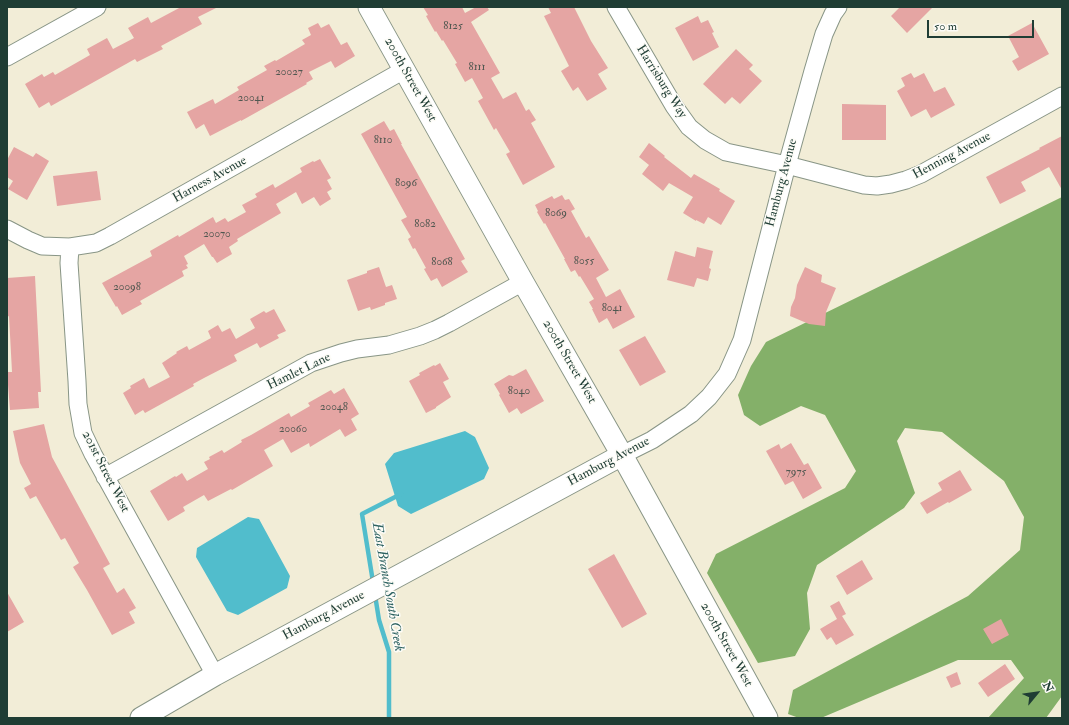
<!DOCTYPE html>
<html>
<head>
<meta charset="utf-8">
<style>
  body { margin:0 }
  #map { position:relative; width:1069px; height:725px; overflow:hidden; background:#f2edd7; font-family:"IM FELL Double Pica",serif }
  canvas { display:block }
  .frame { position:absolute; inset:0; border:8px solid #1f3d34; pointer-events:none }
  .north { position:absolute; left:1017px; top:673px; width:40px; height:40px; -webkit-text-stroke:3px #fdfcf7; paint-order:stroke; rotate:61deg; font-size:11px; font-weight:700; line-height:16px; text-align:center; color:#1f3d34 }
  .north::after { content:''; display:block; margin:auto; width:14px; height:18px; background:#1f3d34; clip-path:polygon(50% 0,100% 100%,50% 72%,0 100%) }
  .scale { position:absolute; left:927px; top:20px; width:107px; height:18px; box-sizing:border-box; border:2px solid #1f3d34; border-top:0; padding-left:5px; font-size:12px; line-height:14px; white-space:nowrap; color:#1f3d34; -webkit-text-stroke:3px #fdfcf7; paint-order:stroke }
</style>
</head>
<body>
<div id="map">
<canvas width="1069" height="725"></canvas>
<div class="frame"></div>
<div class="north">N</div>
<div class="scale">50 m</div>
</div>
<script>
const c = document.querySelector('canvas').getContext('2d');
c.lineJoin = 'round';
function fillPath(path, color) { c.fillStyle = color; c.fill(path, 'evenodd'); }
const toPath = rows => new Path2D(rows.map(r => 'M' + r).join(''));
function stroke(path, color, width, dash) { c.strokeStyle = color; c.lineWidth = width; c.lineCap = dash ? 'butt' : 'round'; c.setLineDash(dash || []); c.stroke(path); }
function write(font, color, halo, rows, align = 'center') {
  c.font = font + ' "IM FELL Double Pica",serif'; c.lineWidth = 3; c.setLineDash([]); c.textBaseline = 'middle'; c.strokeStyle = halo; c.fillStyle = color; for (const [text, x, y, turn = 0] of rows) {
    c.save(); c.translate(x, y); c.rotate((+turn || 0) * Math.PI / 180); c.textAlign = isNaN(turn) ? turn : align; if (halo) c.strokeText(text, 0, 0); c.fillText(text, 0, 0); c.restore();
  }
}
fillPath(toPath([
  [1062,197,1062,696,1046,718,988,718,1024,678,1011,660,958,660,821,718,799,718,788,714,793,690,968,596,1020,550,1024,517,1004,481,942,432,905,428,897,441,915,493,904,508,817,565,807,593,810,629,795,656,758,663,707,573,716,554,845,488,856,471,825,415,801,406,760,426,744,415,738,395,751,366,766,342]
]), '#84b069');
fillPath(toPath([
  [465,431,475,437,489,468,484,479,411,514,398,506,385,464,394,453],
  [248,517,259,519,290,576,287,588,238,615,227,611,196,557,197,548]
]), '#51bdcc');
stroke(toPath([
  [373,582,362,514,401,494],
  [375,595,379,620,389,652,389,718]
]), '#51bdcc', 4.5);
fillPath(toPath([
  [181,7,218,7,198,17,202,24,161,46,163,49,137,62,135,59,51,106,49,102,39,108,25,84,42,74,44,77,53,72,55,75,90,55,87,49,107,38,113,49,134,38,128,28,148,17,151,23],
  [423,7,462,7,465,13,476,7,487,7,489,10,471,22,500,73,491,78,503,99,516,92,526,111,529,109,536,120,531,123,555,167,523,185,506,154,510,152,496,128,494,130,478,101,483,98,472,78,465,82,455,64,457,63,443,40,442,41,436,31,435,32,426,16,428,15],
  [548,7,574,7,591,41,608,68,598,74,607,89,587,101,578,87,573,91,561,71,569,66,544,16,551,13],
  [900,7,933,7,907,33,891,16],
  [698,16,701,23,708,20,714,32,712,33,719,47,693,61,675,28],
  [318,23,321,28,329,24,341,45,347,42,355,56,335,68,331,61,309,72,313,79,306,83,307,84,241,121,241,120,210,136,204,124,196,129,187,112,213,99,215,104,239,90,237,87,267,70,264,66,275,60,276,61,305,44,302,40,311,35,308,28],
  [1032,23,1049,54,1018,71,1012,61,1019,57,1008,36],
  [736,49,753,65,749,69,762,81,740,104,732,97,725,104,703,84],
  [911,73,914,78,924,73,934,92,945,87,955,105,931,118,926,109,911,117,897,91,905,86,901,78],
  [842,104,886,105,886,140,842,140],
  [384,121,390,131,394,129,402,144,401,144,465,259,461,261,468,272,442,287,437,278,431,281,424,269,426,268,415,248,413,249,408,239,411,237,401,220,407,217,361,134],
  [1062,136,1062,190,1049,167,1021,182,1026,191,1000,204,986,177,1040,149,1039,148],
  [649,143,665,156,664,157,691,178,694,174,720,189,719,191,735,201,721,225,708,217,704,224,696,220,696,221,683,213,693,197,669,183,663,191,642,174,649,165,639,157],
  [14,147,33,157,36,153,49,161,27,200,8,189,13,181,7,177,7,160],
  [320,159,331,178,327,180,332,189,327,192,331,199,320,206,314,197,302,204,296,192,276,204,281,213,237,239,238,241,229,247,232,254,217,263,213,257,212,257,204,244,184,256,188,264,186,265,188,268,182,271,184,276,140,301,142,304,122,315,117,306,116,307,102,283,152,256,150,251,178,235,179,237,213,217,216,223,225,218,228,222,246,212,242,205,257,197,255,194,273,184,275,188,302,172,300,168,313,161,314,162],
  [97,171,101,200,57,206,53,176],
  [562,195,565,200,569,199,575,209,571,211,586,238,589,236,609,270,596,278,606,297,620,289,635,317,613,329,607,318,599,323,592,309,593,309,589,302,594,299,580,276,579,277,575,270,571,272,564,259,565,259,551,234,545,223,544,224,537,212,538,211,535,205,552,196,554,199],
  [697,247,713,251,709,268,711,269,708,281,697,278,694,287,667,280,675,251,695,257],
  [379,267,386,287,392,285,397,299,385,303,385,305,371,310,370,307,358,311,347,280,367,273,367,271],
  [805,267,822,275,821,282,836,288,826,312,825,326,809,324,790,316,791,307,795,298,797,285],
  [35,276,41,392,38,392,39,408,10,410,7,372,12,372,9,316,7,317,7,278],
  [274,309,286,331,277,335,279,338,260,348,257,343,234,355,237,361,204,378,193,384,194,386,145,413,143,410,135,415,123,393,131,388,130,386,144,378,149,388,170,377,162,363,177,353,176,352,187,346,189,350,211,338,208,331,218,325,222,332,230,328,236,339,255,328,250,319,264,311,266,313],
  [645,336,666,372,640,386,619,350],
  [440,363,449,379,443,382,451,397,436,407,436,408,426,413,409,381,420,375,419,373,434,365,435,366],
  [526,369,544,401,521,414,517,408,509,413,499,395,500,394,494,384,509,375,513,376],
  [344,388,359,414,351,419,357,430,345,437,340,429,310,447,309,443,291,453,283,439,264,450,273,466,232,490,231,489,208,501,204,495,183,507,185,511,168,521,150,491,175,476,176,477,182,473,187,481,208,469,204,462,210,459,209,457,222,450,224,453,242,442,241,440,251,435,289,413,291,417,310,406,308,403,331,390,334,394],
  [44,424,52,457,110,564,103,568,117,593,124,588,136,608,129,612,135,623,112,635,87,590,73,567,79,563,65,538,61,540,36,496,30,499,24,488,31,484,20,463,13,431],
  [791,443,804,465,808,463,822,488,803,499,793,481,785,485,766,451,779,444,781,449],
  [960,470,972,490,949,503,948,502,927,514,920,503,942,490,938,483],
  [614,554,647,614,622,628,588,569],
  [862,560,873,579,847,595,836,576],
  [7,592,24,622,7,632],
  [839,601,846,614,842,616,854,635,836,645,831,637,827,640,820,629,837,619,830,606],
  [1001,619,1009,635,992,644,983,629],
  [1005,664,1015,679,988,697,978,683],
  [957,672,961,684,951,688,946,677]
]), '#e5a5a3');
const minor = toPath([
  [616,7,674,106,689,127,705,140,726,152,787,165,864,185,877,186,891,184,906,180,921,174,1062,96],
  [7,57,97,7],
  [7,229,28,240,42,246,70,247,96,243,110,236,404,70],
  [70,247,69,263,77,381,78,404,83,433,93,454,215,675],
  [622,455,652,440,691,414,709,397,727,374,742,340,787,165,813,71,824,34,833,14,838,7],
  [105,477,311,363,341,353,357,349,389,345,420,336,435,330,449,323,523,282]
]);
const tertiary = toPath([
  [369,7,523,282,622,455,767,718],
  [141,718,215,675,622,455]
]);
stroke(minor, '#889586', 19);
stroke(tertiary, '#889586', 23);
stroke(minor, '#fff', 17);
stroke(tertiary, '#fff', 21);
write('11px', '#505750', null, [
  ["8125",453,27],
  ["8111",477,68],
  ["20027",289,73],
  ["20041",251,99],
  ["8110",383,141],
  ["8096",406,184],
  ["8069",556,214],
  ["8082",425,225],
  ["20070",217,235],
  ["8055",584,262],
  ["8068",442,263],
  ["20098",127,288],
  ["8041",612,309],
  ["8040",519,392],
  ["20048",334,408],
  ["20060",293,430],
  ["7975",796,473]
]);
write('13px', '#1f3d34', '#fdfcf7', [
  ["200th Street West",410,80,61],
  ["Harrisburg Way",661,82,58],
  ["Henning Avenue",952,156,-28],
  ["Harness Avenue",210,180,-29],
  ["Hamburg Avenue",782,183,-75],
  ["200th Street West",569,362,60],
  ["Hamlet Lane",299,372,-26],
  ["Hamburg Avenue",609,462,-28],
  ["201st Street West",105,472,63],
  ["Hamburg Avenue",324,616,-28],
  ["200th Street West",726,645,61]
]);
write('italic 14px', '#2e6362', '#fdfcf7', [
  ["East Branch South Creek",387,587,80]
]);
</script>
</body>
</html>
